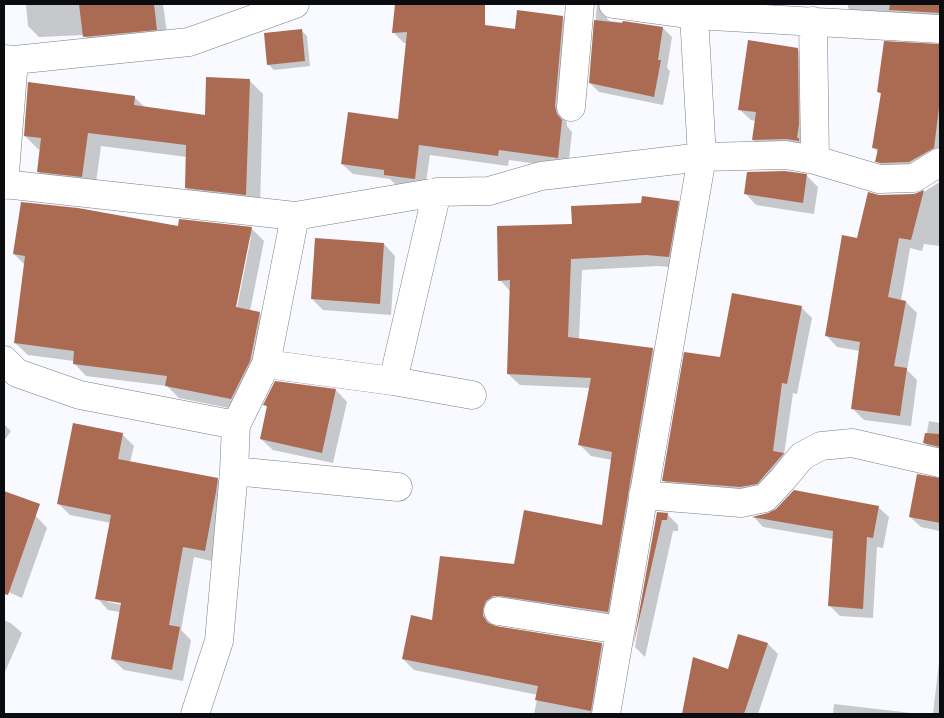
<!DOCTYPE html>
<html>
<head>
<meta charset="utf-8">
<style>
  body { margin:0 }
  #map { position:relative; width:944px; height:718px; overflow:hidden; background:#f9faff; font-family:"Fira Sans",sans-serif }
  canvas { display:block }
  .frame { position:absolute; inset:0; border:5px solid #0b0c10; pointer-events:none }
</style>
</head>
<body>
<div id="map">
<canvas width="944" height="718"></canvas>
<div class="frame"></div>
</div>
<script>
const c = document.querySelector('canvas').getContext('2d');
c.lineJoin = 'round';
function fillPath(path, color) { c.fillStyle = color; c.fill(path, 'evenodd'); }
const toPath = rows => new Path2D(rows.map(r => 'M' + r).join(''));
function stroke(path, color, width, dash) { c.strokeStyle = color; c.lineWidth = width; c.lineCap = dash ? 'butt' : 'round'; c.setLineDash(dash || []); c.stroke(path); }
fillPath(toPath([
  [26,4,163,4,168,41,95,48,84,35,39,37,28,26],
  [396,4,441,4,451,22,516,30,563,17,573,28,566,117,567,126,572,132,568,168,509,160,508,166,430,155,425,189,396,185,390,179,353,174,342,164,399,121,407,43,404,43,394,33],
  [597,4,610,4,606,12,607,19,610,21,663,28,672,37,667,68,670,71,663,105,599,92,590,83],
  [730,4,767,4,766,9],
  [848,4,940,4,940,25,861,20,848,8],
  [302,31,307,36,310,66,274,70,268,64],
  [928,45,940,57,940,169,893,177,877,161,879,153,874,148,882,95,878,92],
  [797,49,809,60,808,149,765,151,753,140,756,121,751,120,739,109],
  [249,80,263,94,260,208,200,201,186,188,187,157,101,146,95,190,52,185,38,171,41,150,38,149,25,136,134,97,146,108,206,116],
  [807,176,818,187,814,214,756,205,745,193],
  [940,182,940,246,924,244,922,251,910,248,901,301,906,302,917,313,907,370,917,380,911,426,864,420,853,409,860,351,837,347,826,335,858,239,879,196,915,195,922,193],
  [678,202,689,213,680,268,659,266,582,270,579,339,653,349,664,361,619,623,493,621,494,627,602,644,613,656,603,714,534,714,538,695,414,670,403,659,433,621,515,565,603,527,612,460,591,456,580,445,590,388,520,385,508,374,511,292,500,280,573,226],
  [179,227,251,228,264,241,250,311,259,313,272,325,244,411,179,398,167,386,86,376,74,363,74,361,28,355,15,343,25,265,14,254],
  [249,237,251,237,236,313,234,313],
  [384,244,395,256,391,315,323,310,312,299],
  [801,307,812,318,797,394,793,393,784,455,794,465,768,494,674,491,663,480],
  [336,390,347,402,333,463,273,450,261,439,268,409,265,405],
  [929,421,940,423,940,454,935,453,925,443],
  [4,424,11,431,4,441],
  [122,434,134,446,130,462,217,479,229,490,216,562,194,557,181,630,191,640,183,681,124,670,112,659,120,612,108,610,97,598,111,523,70,515,59,504],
  [108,600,127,603,127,606,108,602],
  [936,479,940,479,940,531,921,527,910,517],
  [4,503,36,516,47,528,22,598,4,590],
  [878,507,889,517,883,548,877,547,873,618,840,616,830,606,833,539,763,527,754,517,769,514],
  [658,513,667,514,678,525,678,531,673,531,645,657,635,647],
  [4,620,12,624,22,633,4,674],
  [768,644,778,654,758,714,684,714,694,659,729,670],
  [940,653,940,714,929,714,929,713,933,714],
  [834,704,920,714,833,714]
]), '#0003');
fillPath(toPath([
  [79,4,154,4,157,30,83,37],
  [395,4,485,4,485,25,515,29,517,10,563,16,555,106,557,114,562,120,558,158,499,150,498,156,419,145,415,179,384,175,384,170,341,164,348,112,398,119,407,32,392,33],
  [890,4,940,4,940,13,889,10],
  [594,20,622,23,623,21,663,27,658,60,661,60,654,97,589,83],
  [302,29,305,61,267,65,264,33],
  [748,40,798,48,799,124,797,138,799,138,799,141,786,139,752,140,756,112,738,110],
  [884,41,940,44,940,100,934,148,909,162,881,163,875,162,878,149,872,148,881,93,877,92],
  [206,77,250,79,246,195,185,188,186,145,88,133,82,177,37,172,41,138,24,136,28,82,135,96,134,105,205,115],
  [785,171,807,174,803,203,744,194,747,172],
  [924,190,911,240,899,238,888,297,906,301,894,366,907,368,900,416,851,409,860,342,825,336,842,235,857,238,868,192,879,195,914,194],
  [642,196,679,201,669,257,646,255,571,259,568,337,653,348,608,612,500,596,493,596,486,601,483,609,483,616,488,623,496,626,602,643,591,711,535,700,538,686,402,659,411,615,432,620,440,556,514,564,524,510,602,525,612,452,578,445,591,378,507,374,510,280,498,281,497,226,572,224,571,206,641,203],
  [21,202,78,208,178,226,179,219,252,227,236,307,260,312,250,361,231,399,165,386,167,376,73,364,74,351,14,343,25,256,13,254],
  [315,238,384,243,380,304,311,299],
  [732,293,802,306,787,384,782,383,773,451,784,453,757,484,740,487,662,481,684,352,720,357],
  [275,381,336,389,322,453,260,439,267,406,263,405],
  [73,423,123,433,118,459,218,478,216,492,205,551,183,547,169,625,180,627,172,670,111,659,121,603,95,599,111,515,57,504],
  [925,433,940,434,940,447,923,443],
  [917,474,940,478,940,523,909,517],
  [794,490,879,506,873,538,867,537,863,609,828,606,833,531,752,517,768,513,776,509],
  [4,491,40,504,8,595,4,594],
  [657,512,668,513,667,520,662,520,633,647],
  [738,634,768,643,744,714,682,714,693,657,728,669]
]), '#aa6b52');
const minor = toPath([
  [613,4,694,15,940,29],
  [813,21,815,160],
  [4,59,14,60,4,185],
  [14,60,189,42,295,4],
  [571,107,580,4],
  [4,184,295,216,437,192,489,191,541,176,702,157,786,155,815,160,879,179,914,178,940,162],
  [4,360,17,373,80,395,236,425,234,471,219,641,195,714],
  [266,364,393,381,472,395],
  [393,381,437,192],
  [236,425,266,364,295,216],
  [234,471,398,487],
  [643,495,741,503,765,498,782,480,802,456,821,446,852,443,940,463],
  [498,611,620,630],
  [606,714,702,157,694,15]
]);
stroke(minor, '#7a7c87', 29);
stroke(minor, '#fff', 28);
</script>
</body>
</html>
